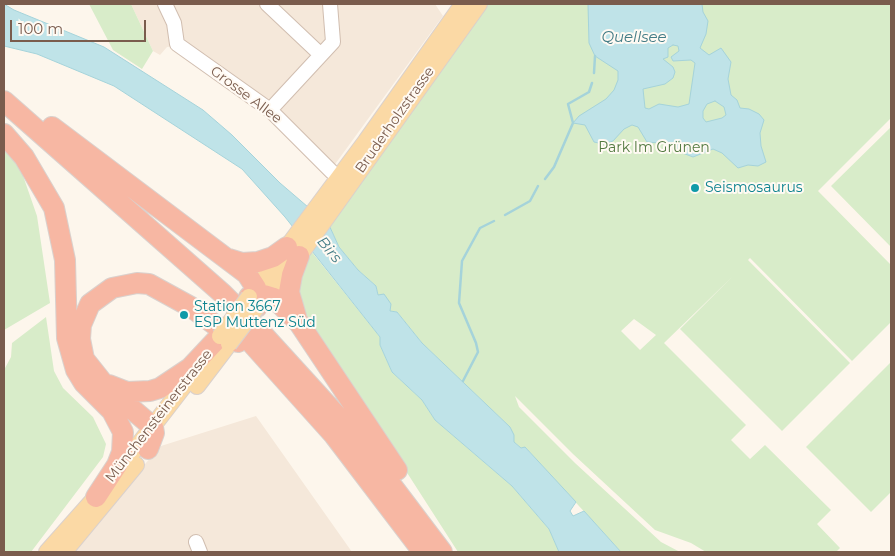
<!DOCTYPE html>
<html>
<head>
<meta charset="utf-8">
<style>
  body { margin:0 }
  #map { position:relative; width:895px; height:556px; overflow:hidden; background:#fdf6ec; font-family:Montserrat,sans-serif }
  canvas { display:block }
  .frame { position:absolute; inset:0; border:5px solid #7a5c4d; pointer-events:none }
  .scale { position:absolute; left:10px; top:20px; width:136px; height:22px; box-sizing:border-box; border:2px solid #7a5c4d; border-top:0; padding-left:6px; font-size:15px; line-height:18px; white-space:nowrap; color:#7a5c4d; -webkit-text-stroke:4px #fffaf3; paint-order:stroke }
</style>
</head>
<body>
<div id="map">
<canvas width="895" height="556"></canvas>
<div class="frame"></div>
<div class="scale">100 m</div>
</div>
<script>
const c = document.querySelector('canvas').getContext('2d');
c.lineJoin = 'round';
function fillPath(path, color) { c.fillStyle = color; c.fill(path, 'evenodd'); }
const toPath = rows => new Path2D(rows.map(r => 'M' + r).join(''));
function stroke(path, color, width, dash) { c.strokeStyle = color; c.lineWidth = width; c.lineCap = dash ? 'butt' : 'round'; c.setLineDash(dash || []); c.stroke(path); }
function write(font, color, halo, rows, align = 'center') {
  c.font = font + ' Montserrat,sans-serif'; c.lineWidth = 4; c.setLineDash([]); c.textBaseline = 'middle'; c.strokeStyle = halo; c.fillStyle = color; for (const [text, x, y, turn = 0] of rows) {
    c.save(); c.translate(x, y); c.rotate((+turn || 0) * Math.PI / 180); c.textAlign = isNaN(turn) ? turn : align; if (halo) c.strokeText(text, 0, 0); c.fillText(text, 0, 0); c.restore();
  }
}
fillPath(toPath([
  [131,4,435,4,443,16,333,167,185,45,167,47,160,55,153,51],
  [256,416,352,552,67,552,161,446]
]), '#f5e8da');
fillPath(toPath([
  [89,4,131,4,153,51,142,69,113,50],
  [481,4,891,4,891,118,818,191,891,265,891,322,852,361,750,258,748,260,850,363,782,431,680,329,733,276,664,343,746,425,731,440,750,459,765,445,831,510,817,524,840,548,836,552,706,552,691,543,655,530,573,454,515,396,519,407,575,463,661,542,680,552,621,552,526,448,521,448,514,442,510,427,422,343,397,312,390,311,378,295,376,286,358,270,339,247,329,225],
  [634,319,656,335,640,350,621,331],
  [891,127,891,247,831,186],
  [4,147,20,167,37,216,50,303,4,330],
  [311,251,380,337,380,345,392,372,422,400,435,420,512,486,549,529,559,552,458,552,296,300,301,268],
  [46,317,54,371,63,388,93,417,106,444,103,457,31,552,4,552,4,370,11,357,12,343],
  [891,362,891,492,871,512,806,447]
]), '#d8ecc9');
const water = toPath([
  [4,4,14,10,104,47,203,110,232,135,280,183,329,225,339,247,358,270,376,286,378,295,384,294,391,304,390,311,397,312,422,343,510,427,514,435,514,442,521,448,525,447,576,502,570,511,573,516,584,511,621,552,559,552,549,529,512,486,435,420,422,400,392,372,380,345,380,337,285,217,242,169,114,86,37,54,4,46,4,4],
  [588,4,702,4,703,12,708,21,706,34,700,48,709,55,721,48,731,62,728,79,731,95,737,100,740,108,749,109,759,114,764,120,760,133,761,146,766,162,758,166,748,165,738,168,722,153,713,149,693,157,680,152,671,144,647,142,638,127,632,125,624,129,613,141,603,144,594,142,585,125,573,123,579,116,606,99,614,90,618,80,618,71,595,56,589,43,588,4],
  [673,45,678,46,679,51,671,57,673,61,691,60,695,63,689,104,678,107,659,104,649,109,645,108,643,89,665,84,673,78,675,72,673,67,663,59,668,57,668,48,673,45],
  [715,101,724,107,726,115,722,118,706,122,703,118,703,111,707,104,715,101]
]);
fillPath(water, '#bfe3e8');
stroke(water, '#a5d3da', 1);
stroke(toPath([
  [594,73,595,56],
  [545,179,554,167,573,123,568,104,589,92,592,83],
  [505,215,530,201,538,186],
  [463,381,478,352,476,343,459,303,462,261,480,228,494,221]
]), '#a5d3da', 2.5);
const minor = toPath([
  [165,4,174,23,177,44,270,110,332,172],
  [267,4,321,55],
  [270,110,333,42,330,4],
  [196,542,200,552]
]);
const major = toPath([
  [250,297,366,141,463,4],
  [261,303,299,256,479,4],
  [197,386,229,344],
  [119,470,200,365],
  [47,552,103,489],
  [64,552,136,465]
]);
const highway = toPath([
  [4,101,223,294,257,328,349,429,442,552],
  [52,127,247,274,256,288,257,307],
  [4,134,24,157,54,208,65,260,67,338,76,370,84,383,112,411,123,432,122,452,117,465,96,497],
  [229,259,242,263,258,262,273,257,287,247],
  [249,297,264,295,274,298,299,323,397,470],
  [296,316,289,292,292,275,299,256],
  [247,338,334,435,423,552],
  [109,385,127,392,150,391,160,388,190,368,220,336],
  [148,449,154,433,153,427,107,388,84,359,80,339,81,325,90,304,112,288,137,283,149,284,191,307,238,342]
]);
stroke(minor, '#d1beb0', 16);
stroke(major, '#dad1cd', 18);
stroke(highway, '#dad1cd', 22);
stroke(minor, '#fff', 14);
stroke(major, '#fbd9a5', 16);
stroke(highway, '#f7b7a3', 20);
const majorBridge = toPath([
  [220,336,249,297],
  [229,344,257,307]
]);
stroke(majorBridge, '#dad1cd', 18, []);
stroke(majorBridge, '#fbd9a5', 16);
for (const [x, y, r, color] of [
  [695,188,5,"#0f9aa8"],
  [184,315,5,"#0f9aa8"]
]) { const dot = new Path2D(); dot.arc(x, y, r, 0, 2 * Math.PI); c.fillStyle = color; c.fill(dot); stroke(dot, '#fffaf3', 2); }
write('14px', '#7a5c4d', '#fffaf3', [
  ["Grosse Allee",246,95,37],
  ["Bruderholzstrasse",395,120,-55],
  ["Münchensteinerstrasse",159,416,-52]
]);
write('14px', '#537a41', '#fffaf3', [
  ["Park Im Grünen",654,148]
]);
write('14px', '#0d838f', '#fffaf3', [
  ["Seismosaurus",705,188],
  ["Station 3667",194,307],
  ["ESP Muttenz Süd",194,323]
], 'left');
write('italic 15px', '#437c86', '#fffaf3', [
  ["Quellsee",634,38],
  ["Birs",329,250,50]
]);
</script>
</body>
</html>
